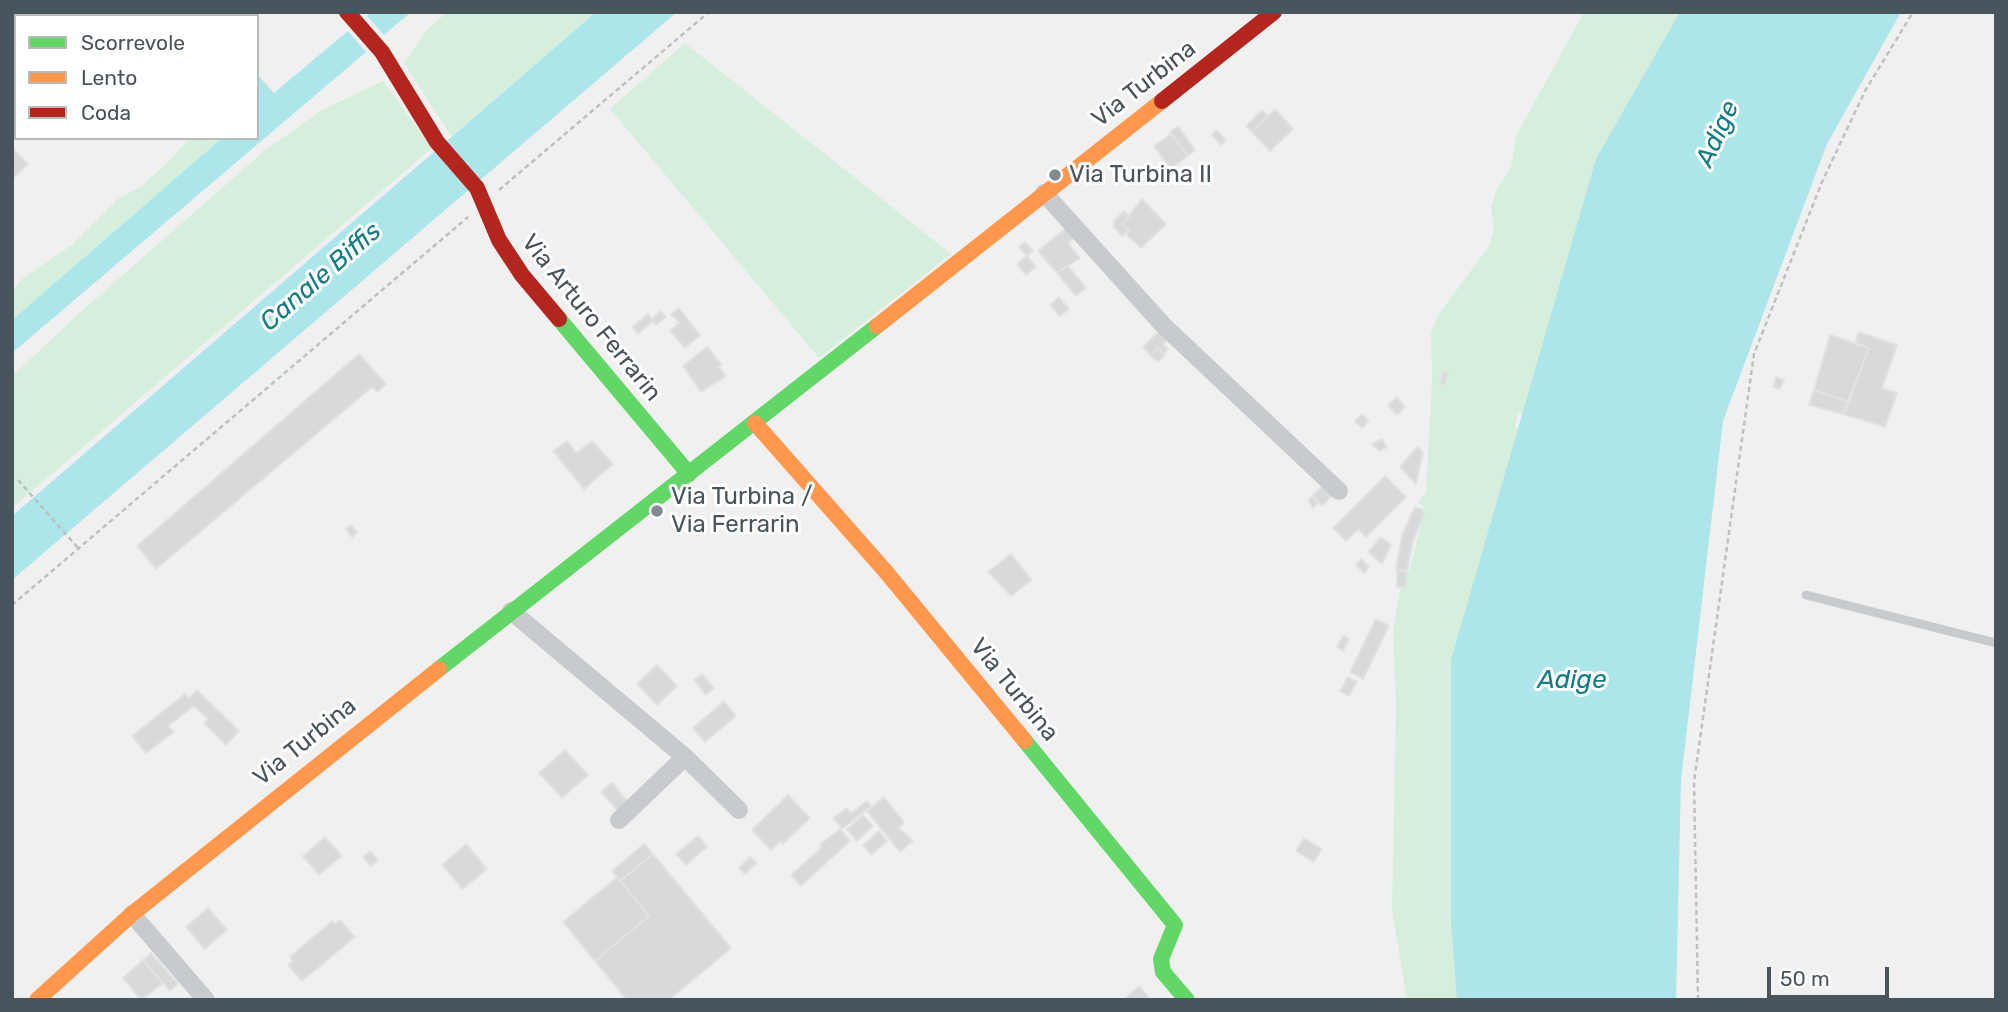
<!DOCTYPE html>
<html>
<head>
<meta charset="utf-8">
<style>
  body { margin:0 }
  #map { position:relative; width:2008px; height:1012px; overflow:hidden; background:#f1f0f0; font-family:Rubik,sans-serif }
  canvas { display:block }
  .frame { position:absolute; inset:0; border:14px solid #48555c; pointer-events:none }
  .legend { position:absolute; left:14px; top:14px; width:245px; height:126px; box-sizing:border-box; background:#fff; border:2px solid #b6bbbe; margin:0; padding:9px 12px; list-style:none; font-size:21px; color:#48555c }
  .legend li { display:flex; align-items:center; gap:14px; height:35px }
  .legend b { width:35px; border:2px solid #b6bbbe }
  .scale { position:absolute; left:1767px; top:967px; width:122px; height:32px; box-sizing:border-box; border:4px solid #48555c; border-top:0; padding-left:9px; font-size:21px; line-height:24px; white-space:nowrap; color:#48555c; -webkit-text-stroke:5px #fff; paint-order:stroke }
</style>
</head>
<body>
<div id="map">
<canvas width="2008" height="1012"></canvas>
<div class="frame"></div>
<ul class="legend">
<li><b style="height:9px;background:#63d668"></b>Scorrevole</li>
<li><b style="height:9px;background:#ff974d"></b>Lento</li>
<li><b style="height:9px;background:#b3261e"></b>Coda</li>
</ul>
<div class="scale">50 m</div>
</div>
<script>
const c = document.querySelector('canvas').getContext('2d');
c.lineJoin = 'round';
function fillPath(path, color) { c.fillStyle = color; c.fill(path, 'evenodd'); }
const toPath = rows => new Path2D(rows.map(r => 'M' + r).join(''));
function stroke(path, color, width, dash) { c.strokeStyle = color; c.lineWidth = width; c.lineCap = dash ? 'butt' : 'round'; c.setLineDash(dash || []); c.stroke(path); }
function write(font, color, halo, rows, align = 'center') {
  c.font = font + ' Rubik,sans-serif'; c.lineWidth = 6; c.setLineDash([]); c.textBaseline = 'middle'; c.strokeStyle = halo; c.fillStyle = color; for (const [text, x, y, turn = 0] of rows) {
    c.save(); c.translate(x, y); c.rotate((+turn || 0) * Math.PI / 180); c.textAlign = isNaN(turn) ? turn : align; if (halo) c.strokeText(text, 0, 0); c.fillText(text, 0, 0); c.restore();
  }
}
fillPath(toPath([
  [447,12,596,12,451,136,404,63,426,31],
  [1584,12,1692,12,1551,407,1518,414,1515,428,1532,433,1506,1000,1407,1000,1392,911,1396,705,1393,631,1402,579,1410,569,1425,508,1418,502,1426,493,1432,378,1431,332,1438,315,1490,245,1494,228,1491,208,1496,191,1511,168,1516,136],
  [685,43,951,254,819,358,610,109],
  [383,81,432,148,12,508,12,376,84,309,263,152,322,110],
  [190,138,222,138,12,320,12,292,22,279,73,244,119,198,142,186,167,163]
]), '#d6eedc');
fillPath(toPath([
  [371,12,411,12,384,35,367,16],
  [596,12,677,12,12,580,12,516],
  [1680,12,1901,12,1827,144,1723,421,1681,780,1676,1000,1457,1000,1451,922,1451,660,1596,159],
  [348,31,366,52,12,353,12,320,222,138,257,138,257,74,274,93]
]), '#ace6eb');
const building = toPath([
  [12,32,16,36,16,79,12,75,12,32],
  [1275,109,1293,129,1270,151,1252,132,1275,109],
  [1262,110,1268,116,1252,132,1246,126,1262,110],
  [1178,126,1195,150,1188,156,1170,132,1178,126],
  [1216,130,1226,140,1221,145,1212,135,1216,130],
  [1171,134,1188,156,1170,169,1154,146,1171,134],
  [12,148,28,164,12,179,12,148],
  [1142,199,1166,224,1141,248,1127,235,1129,230,1122,224,1142,199],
  [1124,211,1130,216,1122,224,1129,230,1122,236,1114,227,1114,221,1124,211],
  [1066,228,1074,238,1068,243,1080,258,1057,273,1038,251,1066,228],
  [1025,242,1033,251,1027,256,1019,247,1025,242],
  [1027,256,1036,267,1026,275,1017,264,1027,256],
  [1067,265,1086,288,1076,296,1057,273,1067,265],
  [1059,297,1069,309,1060,316,1050,305,1059,297],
  [679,308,700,335,685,348,670,331,679,323,671,314,679,308],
  [661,311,666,317,656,325,653,321,638,334,632,327,648,314,652,319,661,311],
  [1161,329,1170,337,1163,344,1168,349,1164,354,1158,348,1151,356,1143,347,1161,329],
  [1859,332,1897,345,1882,388,1897,393,1885,427,1843,414,1869,348,1855,343,1859,332],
  [1830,335,1869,348,1849,402,1814,390,1830,335],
  [707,347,722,365,719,367,726,376,701,392,683,366,707,347],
  [1158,348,1165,355,1158,362,1151,356,1158,348],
  [359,354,386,384,377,392,372,387,156,569,137,546,359,354],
  [1443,371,1448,372,1445,385,1440,384,1443,371],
  [1776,377,1784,380,1780,389,1773,387,1776,377],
  [1814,390,1849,402,1843,414,1809,405,1814,390],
  [1397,397,1405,407,1397,415,1388,405,1397,397],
  [1362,414,1369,421,1362,428,1355,421,1362,414],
  [1382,439,1387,447,1380,451,1372,444,1382,439],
  [567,441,576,453,592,441,613,464,584,489,553,451,567,441],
  [1417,447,1423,452,1416,484,1400,467,1417,447],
  [1385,476,1406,497,1366,537,1358,529,1346,541,1333,528,1385,476],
  [1326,483,1335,492,1322,506,1312,496,1326,483],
  [1312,496,1318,503,1313,508,1308,501,1312,496],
  [1415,507,1423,510,1424,515,1413,541,1407,571,1396,570,1402,535,1415,507],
  [351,525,357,532,352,537,346,529,351,525],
  [1381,537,1391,545,1382,564,1368,552,1381,537],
  [1011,554,1032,580,1011,596,988,572,1011,554],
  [1361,559,1369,567,1364,573,1356,565,1361,559],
  [1397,570,1407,571,1406,587,1397,587,1397,570],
  [1376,619,1389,626,1363,679,1350,672,1376,619],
  [1343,636,1349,639,1343,651,1337,647,1343,636],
  [657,665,677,686,657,705,637,684,657,665],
  [702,674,714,688,706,695,694,680,702,674],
  [1348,677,1357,682,1349,696,1340,691,1348,677],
  [197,690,239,731,226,745,204,723,208,719,194,706,168,726,174,732,146,753,132,736,185,694,189,698,197,690],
  [724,701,736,716,705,742,693,728,724,701],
  [565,750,588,775,562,798,539,773,565,750],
  [612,783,630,804,620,813,601,792,612,783],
  [788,795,810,818,783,844,781,841,771,850,752,830,788,795],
  [884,797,904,822,899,828,913,841,900,852,867,811,884,797],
  [867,801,871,806,842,829,833,818,847,808,851,813,867,801],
  [863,815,873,826,857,841,847,829,863,815],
  [840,829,850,841,801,886,791,875,822,847,819,845,840,829],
  [879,831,887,841,871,855,863,845,879,831],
  [698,836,707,847,686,865,676,854,698,836],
  [325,837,342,856,319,875,303,856,325,837],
  [1304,838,1322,849,1314,862,1296,851,1304,838],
  [466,844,487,869,463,889,442,865,466,844],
  [644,844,653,854,620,881,612,871,644,844],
  [370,851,378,860,371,866,363,857,370,851],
  [653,854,731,948,669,1000,627,1000,595,961,649,916,620,881,653,854],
  [750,857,757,863,745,874,739,868,750,857],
  [617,877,649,916,595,961,563,922,617,877],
  [208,908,227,930,205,949,186,927,208,908],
  [340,920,355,937,302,981,288,965,293,961,290,957,332,921,335,924,340,920],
  [151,953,178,984,170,991,143,960,151,953],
  [143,960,163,983,141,1000,123,978,143,960],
  [1139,986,1151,1000,1123,1000,1139,986]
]);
fillPath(building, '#d8d9d9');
stroke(building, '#e2e2e3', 2);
stroke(toPath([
  [499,190,709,12],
  [18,480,79,549],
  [12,605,468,217],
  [1698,1000,1694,782,1754,354,1822,182,1865,91,1913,12]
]), '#b8c3bf', 2.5, [5, 3.5]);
stroke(toPath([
  [1806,595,1996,643]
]), '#c8cbcd', 9);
stroke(toPath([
  [1044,193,1164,326,1339,491],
  [511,611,685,757,739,810],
  [619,820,685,757],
  [132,914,206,1000]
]), '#c8cbcd', 18);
stroke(toPath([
  [559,319,689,474],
  [439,669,877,326],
  [1025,741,1175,925,1161,959,1163,972,1187,1000]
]), '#63d668', 16);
stroke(toPath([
  [877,326,1162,101],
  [755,423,887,573,1025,741],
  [37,1000,132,914,439,669]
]), '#ff974d', 16);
stroke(toPath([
  [347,12,382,52,437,142,477,188,499,240,522,275,559,319],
  [1162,101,1274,12]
]), '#b3261e', 16);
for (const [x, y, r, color] of [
  [1055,175,7,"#838b90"],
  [657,511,7,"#838b90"]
]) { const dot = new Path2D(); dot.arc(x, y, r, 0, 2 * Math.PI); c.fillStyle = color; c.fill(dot); stroke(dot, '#fff', 2.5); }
write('24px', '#48555c', '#fff', [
  ["Via Turbina",1144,84,-38],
  ["Via Arturo Ferrarin",591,318,51],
  ["Via Turbina",1014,690,51],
  ["Via Turbina",305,742,-39]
]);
write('24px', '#48555c', '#fff', [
  ["Via Turbina II",1069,175],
  ["Via Turbina /",671,497],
  ["Via Ferrarin",671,525]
], 'left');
write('italic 26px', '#127d87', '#fff', [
  ["Adige",1718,134,-66],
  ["Canale Biffis",321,277,-41],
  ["Adige",1572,680]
]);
</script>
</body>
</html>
